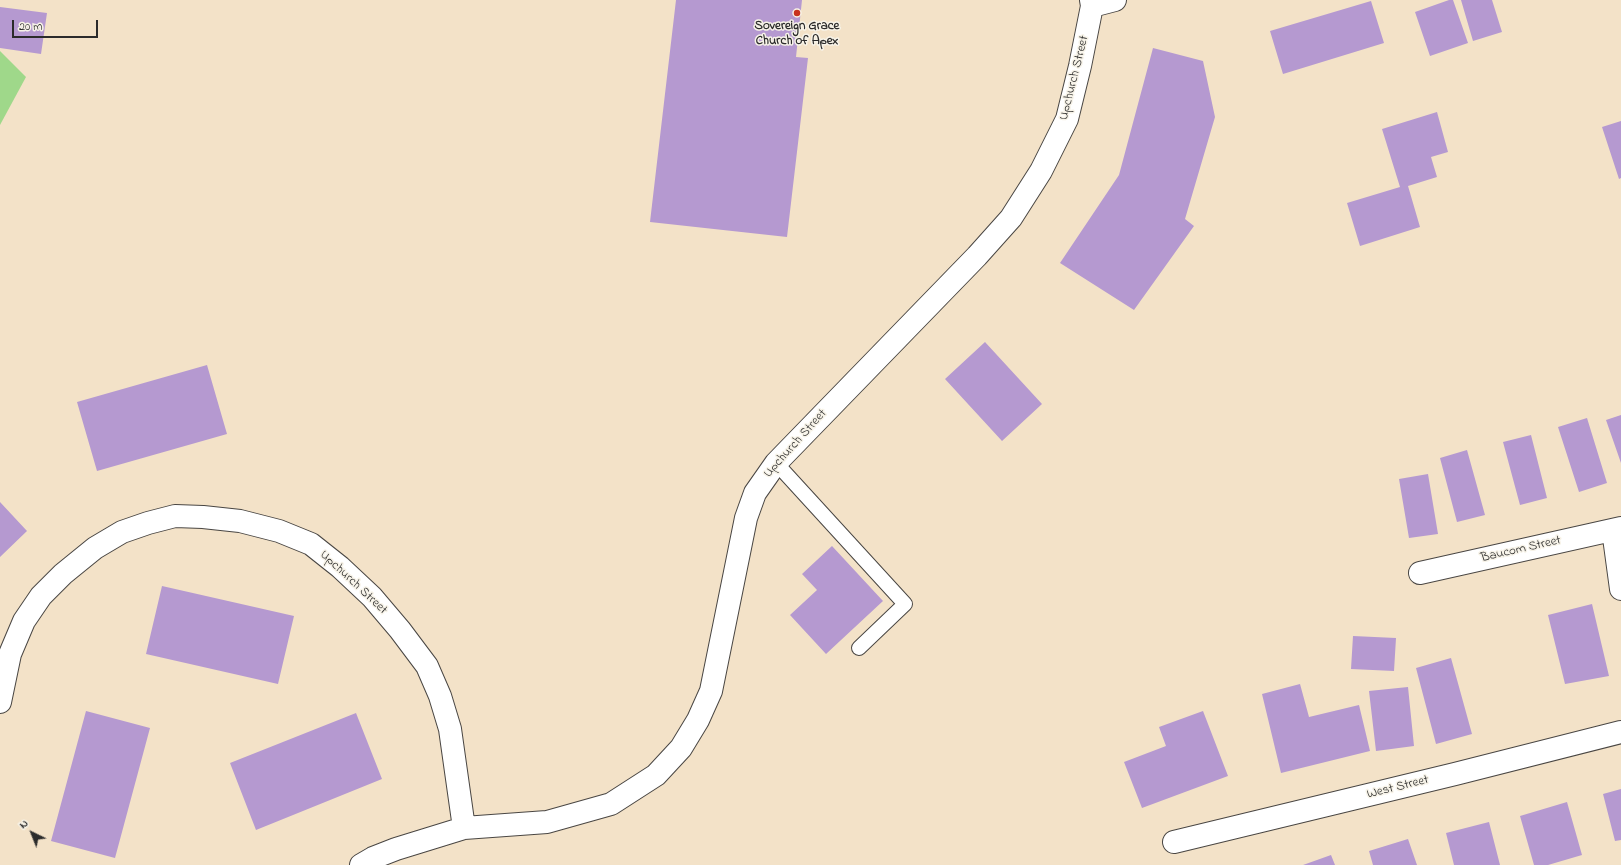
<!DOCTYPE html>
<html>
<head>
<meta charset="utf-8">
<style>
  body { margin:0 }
  #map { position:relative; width:1621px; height:865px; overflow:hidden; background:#f3e2c8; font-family:"Indie Flower",sans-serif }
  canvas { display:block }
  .north { position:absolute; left:12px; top:813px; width:40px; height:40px; -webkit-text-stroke:3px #f7f3e8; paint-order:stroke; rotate:317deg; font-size:11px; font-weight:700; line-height:16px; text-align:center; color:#2b2b2b }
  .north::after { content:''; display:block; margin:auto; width:14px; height:18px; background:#2b2b2b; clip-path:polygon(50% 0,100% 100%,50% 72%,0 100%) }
  .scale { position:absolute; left:12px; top:20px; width:86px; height:18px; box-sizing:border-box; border:2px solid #2b2b2b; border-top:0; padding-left:5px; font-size:12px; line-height:14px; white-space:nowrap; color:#2b2b2b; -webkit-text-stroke:3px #f7f3e8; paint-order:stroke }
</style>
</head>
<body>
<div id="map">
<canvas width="1621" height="865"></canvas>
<div class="north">N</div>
<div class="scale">20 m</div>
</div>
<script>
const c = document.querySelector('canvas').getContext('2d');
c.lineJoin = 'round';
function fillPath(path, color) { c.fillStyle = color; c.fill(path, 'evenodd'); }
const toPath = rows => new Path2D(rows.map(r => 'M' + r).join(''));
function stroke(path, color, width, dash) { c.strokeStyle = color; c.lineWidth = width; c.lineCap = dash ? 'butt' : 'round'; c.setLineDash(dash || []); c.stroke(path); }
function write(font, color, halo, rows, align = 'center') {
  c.font = font + ' "Indie Flower",sans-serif'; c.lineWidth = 3; c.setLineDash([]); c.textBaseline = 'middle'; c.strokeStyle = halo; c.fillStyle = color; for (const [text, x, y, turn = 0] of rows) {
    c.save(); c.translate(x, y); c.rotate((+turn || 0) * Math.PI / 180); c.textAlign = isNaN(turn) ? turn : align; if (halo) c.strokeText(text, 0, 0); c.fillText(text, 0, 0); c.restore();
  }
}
fillPath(toPath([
  [0,51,26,77,0,125]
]), '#9fd88a');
fillPath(toPath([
  [676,0,802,0,796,57,808,58,787,237,650,222],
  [1449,0,1453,0,1468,43,1430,56,1415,12],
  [1461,0,1492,0,1502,32,1473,41],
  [1371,1,1384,43,1283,74,1270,31],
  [0,7,47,13,41,54,0,48],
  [1153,48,1203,61,1215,117,1185,219,1194,226,1134,310,1060,263,1119,175],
  [1437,112,1448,152,1431,157,1437,177,1408,186,1420,227,1360,246,1347,203,1400,187,1382,129],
  [1621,121,1621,178,1619,179,1602,127],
  [985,342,1042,404,1002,441,945,379],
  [207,365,227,434,97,471,77,402],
  [1621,415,1621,463,1606,420],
  [1587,418,1607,483,1579,492,1558,427],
  [1531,435,1547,498,1520,505,1503,442],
  [1467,450,1485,515,1457,522,1440,458],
  [1428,474,1438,534,1409,538,1399,479],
  [0,502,27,531,0,557],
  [832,546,883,601,826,654,790,615,817,590,802,574],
  [162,586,294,616,278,684,146,654],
  [1592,604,1609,676,1565,684,1548,615],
  [1353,636,1396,638,1394,671,1351,669],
  [1451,658,1472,734,1436,744,1416,668],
  [1300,684,1309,717,1359,705,1370,751,1281,773,1262,694],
  [1408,687,1414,746,1376,751,1369,691],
  [86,711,150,728,115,858,51,841],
  [1203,711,1228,776,1142,808,1124,762,1166,746,1159,727],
  [356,713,382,779,256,830,230,763],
  [1621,789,1621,840,1615,841,1603,794],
  [1567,802,1582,855,1548,865,1534,865,1520,816],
  [1489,822,1500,865,1454,865,1446,833],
  [1408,839,1417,865,1373,865,1369,851],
  [1331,855,1335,865,1303,865]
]), '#b599d0');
const service = toPath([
  [776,463,905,604,859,648]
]);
const minor = toPath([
  [1092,6,1115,0],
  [1613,530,1621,589],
  [1420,573,1621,528],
  [0,702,10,654,24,621,41,596,63,574,95,548,122,532,148,523,175,516,203,517,240,521,279,531,311,544,340,567,372,597,400,630,427,666,440,696,450,729,464,828],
  [1174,842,1455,774,1621,732],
  [361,865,373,858,396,849,464,828,547,822,611,804,656,775,681,748,698,720,711,691,746,518,755,493,776,463,977,256,1011,218,1041,171,1067,119,1080,66,1092,6,1091,0]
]);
stroke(service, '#494643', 16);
stroke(minor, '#494643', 24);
stroke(service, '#fff', 14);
stroke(minor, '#fff', 22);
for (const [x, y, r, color] of [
  [797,13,4,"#c8321e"]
]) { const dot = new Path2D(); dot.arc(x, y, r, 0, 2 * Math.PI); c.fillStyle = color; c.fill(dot); stroke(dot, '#f7f3e8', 1.5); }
write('bold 13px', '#2b2b2b', '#f7f3e8', [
  ["Sovereign Grace",797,27],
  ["Church of Apex",797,42]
]);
write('13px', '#2b2b2b', '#f7f3e8', [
  ["Upchurch Street",1075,78,-76],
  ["Upchurch Street",796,444,-48],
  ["Baucom Street",1521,550,-13],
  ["Upchurch Street",353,583,43],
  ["West Street",1398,788,-14]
]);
</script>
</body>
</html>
